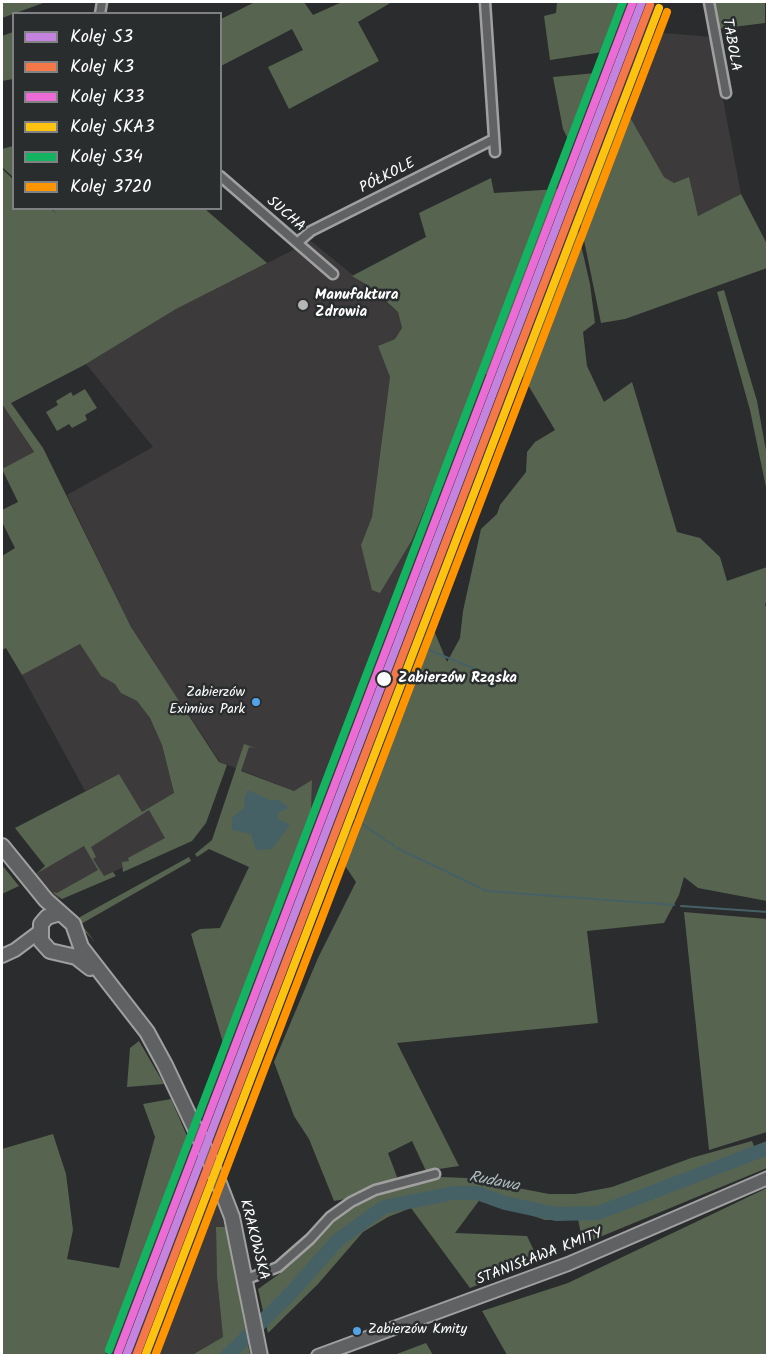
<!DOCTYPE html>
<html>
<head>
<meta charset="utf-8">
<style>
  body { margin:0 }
  #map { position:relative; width:769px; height:1357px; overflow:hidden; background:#2b2c2d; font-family:Kalam,sans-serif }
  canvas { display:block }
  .frame { position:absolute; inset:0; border:3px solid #fff; pointer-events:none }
  .legend { position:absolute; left:12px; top:12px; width:210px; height:198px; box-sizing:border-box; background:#2a2d2e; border:2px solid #7f8182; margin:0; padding:8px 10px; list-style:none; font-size:18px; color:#fff }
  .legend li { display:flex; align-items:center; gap:12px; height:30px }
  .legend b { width:30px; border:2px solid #7f8182 }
</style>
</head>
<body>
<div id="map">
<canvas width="769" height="1357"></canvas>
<div class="frame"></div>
<ul class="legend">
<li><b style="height:8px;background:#c483df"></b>Kolej S3</li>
<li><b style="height:8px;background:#f47848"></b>Kolej K3</li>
<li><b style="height:8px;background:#ea6cd4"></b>Kolej K33</li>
<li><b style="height:8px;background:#fec210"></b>Kolej SKA3</li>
<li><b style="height:8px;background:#13b361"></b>Kolej S34</li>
<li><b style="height:8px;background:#ff9500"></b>Kolej 3720</li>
</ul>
</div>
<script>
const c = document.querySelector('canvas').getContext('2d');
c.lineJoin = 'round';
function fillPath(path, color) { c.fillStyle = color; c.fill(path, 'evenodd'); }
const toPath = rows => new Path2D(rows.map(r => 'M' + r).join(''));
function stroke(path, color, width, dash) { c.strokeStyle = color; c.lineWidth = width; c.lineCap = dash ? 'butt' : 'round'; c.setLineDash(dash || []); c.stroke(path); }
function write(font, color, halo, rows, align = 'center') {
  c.font = font + ' Kalam,sans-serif'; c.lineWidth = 5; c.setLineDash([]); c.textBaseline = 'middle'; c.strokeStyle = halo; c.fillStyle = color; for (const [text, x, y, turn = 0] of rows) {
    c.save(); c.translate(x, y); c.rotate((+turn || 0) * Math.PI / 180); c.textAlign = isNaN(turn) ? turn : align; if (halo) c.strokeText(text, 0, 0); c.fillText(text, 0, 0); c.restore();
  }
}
fillPath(toPath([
  [623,2,659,2,561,260,497,446,467,519,440,608,368,793,337,854,304,935,221,1163,201,1115,226,1053,265,936,311,816,312,781,294,791,220,762,131,627,67,495,153,447,86,364,176,309,311,241,398,312,402,328,395,339,378,346,390,377,372,517,361,545,412,540,584,108],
  [652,32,711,37,741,194,698,216,689,178,674,183,664,177,631,119,624,112],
  [2,404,34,453,2,469],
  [80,644,101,676,115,684,122,693,137,701,150,718,162,745,174,794,168,836,121,868,62,899,57,898,36,874,142,812,119,774,85,791,22,675],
  [188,1134,213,1189,225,1227,216,1227,217,1277,223,1337,192,1355,105,1356]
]), '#3d3a3b');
fillPath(toPath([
  [2,2,46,2,2,18],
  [255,2,304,2,313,15,342,2,392,2,358,22,379,61,289,109,268,67,303,50,292,29,221,66,221,19],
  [557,2,623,2,603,52,550,60,544,16,556,13],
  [713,2,765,2,765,23,717,29],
  [13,32,13,79,2,81,2,36],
  [596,73,570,143,563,129,553,77],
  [620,108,631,119,664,177,674,183,689,177,698,216,741,194,767,244,767,268,625,319,601,323,579,216],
  [13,146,14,146,13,177,2,167,2,149],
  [2,169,13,179,14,208,51,209,57,214,52,209,205,209,267,263,176,309,86,364,11,403,43,448,131,627,219,762,227,765,206,823,192,841,123,872,122,862,129,861,128,858,165,838,149,810,91,847,96,857,93,859,104,876,113,872,116,876,62,899,52,892,57,893,98,870,84,846,36,874,45,866,15,828,119,774,142,812,174,793,162,745,150,718,137,701,121,693,115,684,101,676,80,644,22,675,6,648,2,650,2,556,15,548,2,522,2,510,18,502,2,469,34,452,2,404],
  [491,178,494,193,559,189,491,375,481,373,412,540,380,593,372,590,361,545,372,517,390,377,378,346,395,339,402,328,398,312,370,287,352,276,426,237,419,213],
  [576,223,590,284,595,323,583,332,587,366,604,402,632,382,677,532,700,538,720,557,727,581,767,567,767,602,765,604,768,615,767,901,698,888,684,877,679,895,664,923,587,931,598,1023,397,1043,459,1166,426,1171,412,1141,388,1153,397,1177,351,1198,334,1201,309,1139,294,1116,274,1062,318,958,356,882,337,854,365,802,433,628,447,662,460,638,463,611,481,529,497,514,500,505,526,472,527,452,535,442,555,430,522,375],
  [724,290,757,401,767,456,767,492,750,410,717,292],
  [85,389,97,408,85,415,87,420,72,428,69,424,57,431,46,412,58,405,56,401,71,392,73,396],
  [244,744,255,748,249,747,241,771,294,791,312,780,311,816,265,936,226,1053,191,934,200,929,220,928,249,867,209,849,197,857,195,854,212,840],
  [189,857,191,861,81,924,95,942,78,924,80,917],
  [2,865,19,886,2,894],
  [684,912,767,919,767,1132,709,1150],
  [139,1041,164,1084,127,1087,130,1048],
  [171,1099,187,1136,105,1355,2,1355,2,1149,53,1134,66,1174,73,1230,67,1259,119,1268,155,1137,143,1104],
  [752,1141,755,1149,767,1144,767,1168,583,1244,578,1219,545,1220,481,1198,455,1233,527,1236,539,1261,470,1288,411,1208,388,1217,363,1232,318,1284,268,1333,258,1289,282,1272,339,1217,370,1198,408,1183,442,1177,466,1178,549,1194,575,1194,612,1187,691,1158],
  [767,1188,767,1355,507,1355,482,1311,568,1283],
  [216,1227,225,1227,228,1233,250,1355,192,1355,223,1337,217,1277],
  [426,1343,433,1355,394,1355]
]), '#576550');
fillPath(toPath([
  [248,790,270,800,279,800,289,808,279,812,277,818,290,825,272,849,256,850,251,834,232,830,232,818,245,807,244,799]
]), '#466166');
stroke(toPath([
  [429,650,497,678],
  [351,816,394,846],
  [397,848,487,891,674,905],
  [681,906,768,912],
  [2,1354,4,1356]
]), '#466166', 2);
stroke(toPath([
  [227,1356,289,1295,338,1240,384,1207,453,1193,477,1193,505,1203,556,1214,598,1213,768,1148]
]), '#466166', 14);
const street = toPath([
  [485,2,495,152],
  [709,2,726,93],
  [100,14,102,2],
  [220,176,333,274],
  [297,243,311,231,494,139],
  [247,1279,278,1267,310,1239,330,1217,351,1202,375,1190,435,1174]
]);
const secondary = toPath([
  [2,956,15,950,39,932],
  [318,1356,568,1264,768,1178]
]);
const primary = toPath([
  [2,846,46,900,73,924,81,947,147,1032,165,1065,210,1160,232,1217,260,1356],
  [60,913,47,917,41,924,41,941,50,951,76,957,90,968]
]);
stroke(street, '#a0a0a0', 13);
stroke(secondary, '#a0a0a0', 16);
stroke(primary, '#a0a0a0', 18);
stroke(street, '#606162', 8);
stroke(secondary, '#606162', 12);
stroke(primary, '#606162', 14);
stroke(toPath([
  [126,1356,642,2]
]), '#c483df', 8);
stroke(toPath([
  [136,1356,650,5]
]), '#f47848', 8);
stroke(toPath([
  [118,1353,633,2]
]), '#ea6cd4', 8);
stroke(toPath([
  [145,1356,659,8]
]), '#fec210', 8);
stroke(toPath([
  [109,1350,623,2]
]), '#13b361', 8);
stroke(toPath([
  [155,1356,667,12]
]), '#ff9500', 8);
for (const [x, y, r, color] of [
  [303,305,6,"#b5b5b6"],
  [384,679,8,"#fff"],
  [256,702,5,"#53a3e8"],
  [357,1331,5,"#53a3e8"]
]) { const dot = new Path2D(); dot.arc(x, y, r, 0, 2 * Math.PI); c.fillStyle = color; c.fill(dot); stroke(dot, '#2a2d2e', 2); }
write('14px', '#fff', '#2a2d2e', [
  ["Zabierzów",245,694],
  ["Eximius Park",245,711],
  ["Zabierzów Kmity",368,1331,"left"]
], 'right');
write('15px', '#fff', '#2a2d2e', [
  ["TABOLA",730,45,80],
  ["PÓŁKOLE",388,177,-27],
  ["SUCHA",285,215,41],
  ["KRAKOWSKA",253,1240,76],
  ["STANISŁAWA KMITY",540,1258,-21]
]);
write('bold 15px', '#fff', '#2a2d2e', [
  ["Manufaktura",315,296],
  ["Zdrowia",315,313]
], 'left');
write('bold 15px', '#fff', '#2a2d2e', [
  ["Zabierzów Rząska",398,679]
], 'left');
write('italic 16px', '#adbabd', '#2a2d2e', [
  ["Rudawa",494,1183,11]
]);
</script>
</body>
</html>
